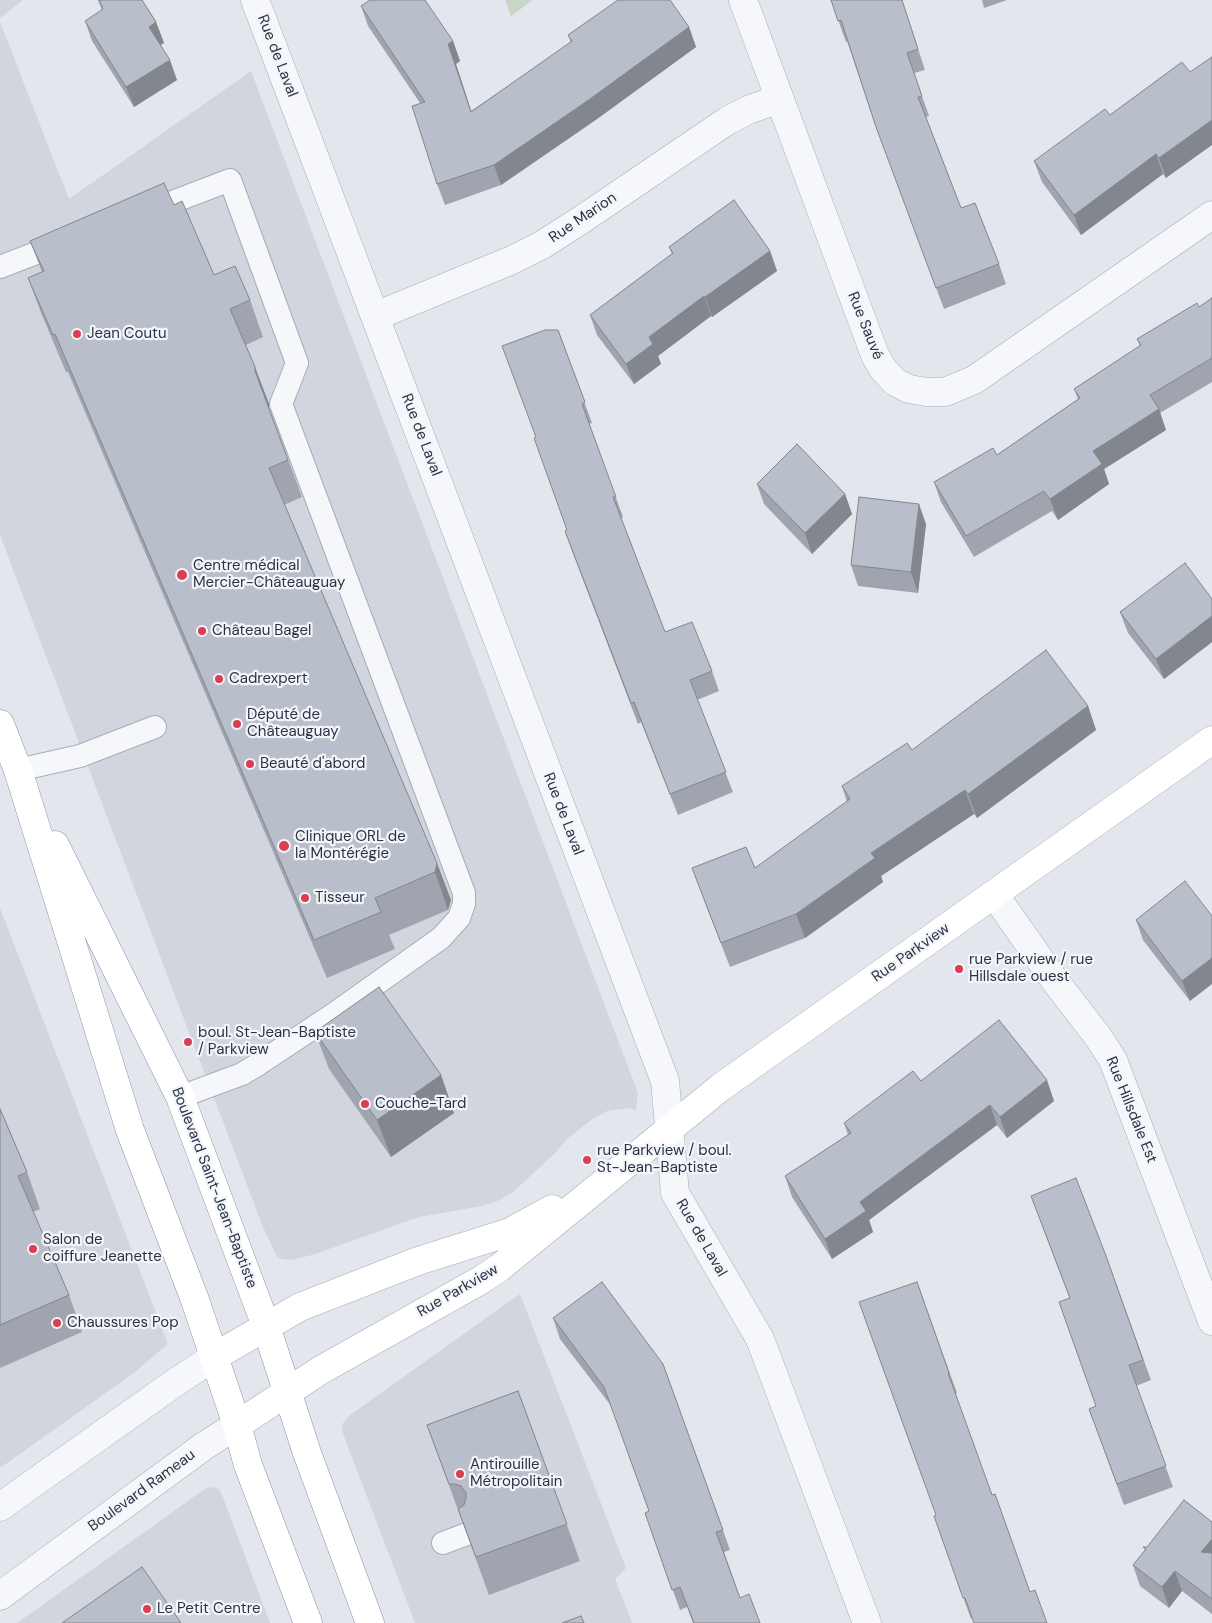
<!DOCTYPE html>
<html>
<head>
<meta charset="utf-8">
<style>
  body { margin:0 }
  canvas { display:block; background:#e3e6ec }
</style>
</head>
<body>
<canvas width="1212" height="1623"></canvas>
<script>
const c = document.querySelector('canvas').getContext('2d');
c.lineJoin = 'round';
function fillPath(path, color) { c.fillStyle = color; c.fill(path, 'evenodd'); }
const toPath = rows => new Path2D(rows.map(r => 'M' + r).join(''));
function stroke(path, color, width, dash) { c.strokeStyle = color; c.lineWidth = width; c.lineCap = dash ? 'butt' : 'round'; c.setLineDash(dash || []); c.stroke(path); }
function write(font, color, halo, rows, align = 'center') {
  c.font = font + ' "DM Sans",sans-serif'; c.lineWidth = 4.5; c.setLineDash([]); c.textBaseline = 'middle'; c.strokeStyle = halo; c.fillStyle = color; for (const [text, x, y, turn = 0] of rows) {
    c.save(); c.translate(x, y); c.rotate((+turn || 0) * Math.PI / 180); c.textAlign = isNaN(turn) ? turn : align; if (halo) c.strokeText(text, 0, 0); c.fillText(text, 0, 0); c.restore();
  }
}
fillPath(toPath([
  [0,0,23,0,0,18],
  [0,22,69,199,251,71,638,1093,636,1110,629,1108,607,1111,594,1118,568,1138,554,1154,512,1193,500,1200,482,1206,419,1217,312,1255,291,1260,282,1259,277,1257,263,1227,0,535],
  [0,908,168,1344,135,1372,0,1468],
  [520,1294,626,1568,615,1579,632,1623,415,1623,342,1431,343,1423,350,1415],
  [211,1487,219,1489,223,1497,270,1623,17,1623,206,1488]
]), '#d0d5de');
fillPath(toPath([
  [505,0,533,0,511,16]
]), '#c7d7c3');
const lane = toPath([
  [144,213,230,180,297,363,281,404,464,893,464,904,459,918,441,938,331,1016,257,1065,242,1074,180,1097],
  [0,267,62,243],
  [18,770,80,756,155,727],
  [443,1543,467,1534]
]);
const street = toPath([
  [255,0,665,1081,675,1193,760,1339,867,1623],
  [743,0,875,355,883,369,895,382,909,389,927,392,945,392,974,380,1212,215],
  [376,316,512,260,542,245,581,220,727,121,748,110,779,99],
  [994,894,1055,981,1099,1038,1113,1060,1212,1321],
  [0,1507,173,1384,214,1357],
  [0,1596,204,1446,237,1425]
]);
const secondary = toPath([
  [214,1357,300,1307,418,1261,510,1232,552,1209],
  [237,1425,321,1370,481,1280,499,1268,721,1087,1212,740]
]);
const highway = toPath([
  [0,724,18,770,130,1130,195,1300,237,1425,248,1465,308,1623],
  [55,845,180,1097,266,1326,307,1453,370,1623]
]);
stroke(lane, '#a7adb7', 24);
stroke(street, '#a7adb7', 29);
stroke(secondary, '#a7adb7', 29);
stroke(highway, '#8993a4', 29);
stroke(lane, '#f6f7fa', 22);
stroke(street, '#f6f7fa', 28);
stroke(secondary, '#fff', 28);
stroke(highway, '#fff', 28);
fillPath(toPath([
  [98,0,142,0,156,22,164,43,160,45,177,80,134,107,92,41,85,21,102,10],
  [831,0,902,0,925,70,914,73,929,116,926,117,961,208,999,264,1006,284,944,309,876,127,847,41,846,42],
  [982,0,1007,0,984,8],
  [361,6,453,41,460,61,456,64,471,111,571,43,568,35,689,27,696,47,597,119,501,185,445,205,437,184,420,103,368,26],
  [1182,62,1166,178,1163,174,1081,235,1042,182,1034,161,1110,115],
  [174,205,214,275,250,300,263,337,246,345,269,404,269,408,302,497,284,505,437,863,451,900,448,910,389,935,395,949,327,978,68,372,66,372,42,315,28,278,42,272,30,241],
  [669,247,770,251,777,271,712,317,711,316,658,356,661,364,634,384,597,335,590,315,672,254],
  [1212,298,1212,382,1160,413,1166,430,1104,469,1109,484,1058,520,1052,511,974,557,941,502,934,482,997,455,1078,399,1074,389,1140,346,1137,339,1199,307],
  [558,330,592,423,589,424,623,517,621,518,665,632,712,671,719,691,697,700,733,792,678,815,641,722,638,724,572,551,565,531,567,530,536,437],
  [757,484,845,494,852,514,812,554,764,504],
  [926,524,918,593,858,586,851,565],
  [1212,599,1212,642,1164,679,1128,633,1120,612],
  [1088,706,1096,730,977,818,974,814,881,876,883,882,805,938,730,967,701,892,755,868,847,802,842,786,912,750],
  [1212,916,1190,1001,1143,940,1136,920],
  [315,1032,441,1075,454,1113,391,1157,329,1069],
  [921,1081,1054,1101,1007,1138,997,1125,869,1220,873,1232,832,1259,792,1197,785,1176,848,1135,844,1123],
  [0,1109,27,1172,40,1209,33,1212,69,1295,82,1332,0,1368],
  [1031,1196,1106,1256,1151,1380,1136,1386,1173,1487,1124,1505,1089,1409,1096,1406,1070,1299],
  [917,1282,957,1393,955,1394,972,1618,971,1619,934,1516,936,1515],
  [553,1318,663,1364,730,1550,724,1552,740,1598,760,1623,693,1623,687,1607,680,1610,645,1513,649,1511,612,1407,560,1339],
  [518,1391,580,1561,489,1595,427,1425],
  [1212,1522,1212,1614,1182,1591,1169,1608,1140,1586,1133,1565,1145,1550,1143,1547,1147,1547]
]), '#9fa4ae');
fillPath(toPath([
  [156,22,164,43,157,47,149,27],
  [689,27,696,47,597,119,501,185,494,165],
  [453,41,460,61,456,64,478,132,448,44],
  [170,60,177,80,134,107,126,87],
  [1212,120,1212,145,1166,178,1159,158],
  [1156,154,1163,174,1081,235,1074,215],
  [770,251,777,271,712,317,705,297],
  [704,296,711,316,658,356,661,364,634,384,626,364,649,337],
  [255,367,269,404,269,409,255,371],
  [1159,409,1166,430,1104,469,1109,484,1058,520,1050,499,1093,451],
  [845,494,852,514,812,554,805,533],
  [919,504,926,524,918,593,911,572],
  [1212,616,1212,642,1164,679,1156,659],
  [1088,706,1096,730,977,818,968,794],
  [965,790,974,814,881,876,883,882,805,938,796,914,871,853],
  [437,863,451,900,448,910,435,872],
  [1212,958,1212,984,1190,1001,1182,981],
  [441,1075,454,1113,391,1157,377,1120],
  [1047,1080,1054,1101,1007,1138,1000,1117],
  [990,1105,997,1125,869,1220,873,1232,832,1259,825,1239,860,1202],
  [1212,1539,1212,1568,1201,1552],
  [1175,1571,1182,1591,1169,1608,1162,1587]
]), '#82868d');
const building = toPath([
  [99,0,142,0,156,22,149,27,170,60,126,87,85,21,103,9,99,0],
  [370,0,425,0,453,41,448,44,471,112,572,41,568,35,618,0,670,0,689,27,590,99,494,165,437,184,412,106,425,102,361,6,370,0],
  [831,0,902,0,918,49,907,53,922,96,918,97,961,208,975,203,999,264,936,288,876,127,841,20,838,21,831,0],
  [1212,57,1212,120,1159,158,1156,154,1074,215,1034,161,1105,109,1110,115,1182,62,1190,72,1212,57],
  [164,183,174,205,182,201,214,275,235,266,250,300,230,309,255,367,255,371,288,460,269,468,437,863,435,872,375,898,381,912,314,940,55,334,53,335,28,278,44,271,30,241,164,183],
  [734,200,770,251,705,297,704,296,649,337,653,344,626,364,590,315,673,253,669,247,734,200],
  [1212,298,1212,358,1150,395,1159,409,1093,451,1102,464,1050,499,1044,491,966,536,934,482,993,448,997,455,1080,398,1074,389,1141,345,1137,339,1197,303,1199,307,1212,298],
  [545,330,558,330,585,402,582,404,616,497,613,497,665,632,692,622,712,671,690,680,726,772,670,794,634,702,631,703,565,531,567,530,534,438,536,437,502,346,545,330],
  [797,444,845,494,805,533,757,484,797,444],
  [859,497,919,504,911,572,851,565,859,497],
  [1185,563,1212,599,1212,616,1156,659,1120,612,1185,563],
  [1046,650,1088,706,968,794,965,790,871,853,875,858,796,914,721,943,692,868,746,847,755,868,850,799,842,786,907,743,912,750,1046,650],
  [1185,881,1212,916,1212,958,1182,981,1136,920,1185,881],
  [379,987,441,1075,377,1120,315,1032,379,987],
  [999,1020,1047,1080,1000,1117,990,1105,860,1202,866,1211,825,1239,785,1176,851,1133,844,1123,913,1071,921,1081,999,1020],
  [0,1109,27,1172,18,1176,69,1295,0,1325,0,1109],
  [1076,1178,1106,1256,1143,1360,1129,1365,1166,1466,1117,1484,1089,1409,1096,1406,1059,1302,1070,1298,1031,1196,1076,1178],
  [602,1282,663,1364,723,1530,716,1532,740,1598,749,1594,760,1623,694,1623,680,1587,672,1590,645,1513,649,1511,604,1387,553,1318,602,1282],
  [917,1282,949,1373,948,1373,992,1495,995,1494,1030,1592,1035,1590,1047,1623,974,1623,965,1598,963,1598,934,1516,936,1515,859,1302,917,1282],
  [518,1391,567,1524,476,1557,458,1509,464,1505,466,1498,466,1493,461,1486,455,1484,449,1484,427,1425,518,1391],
  [1184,1500,1212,1522,1212,1539,1201,1552,1212,1553,1212,1599,1175,1571,1162,1587,1133,1565,1146,1549,1143,1547,1147,1547,1184,1500],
  [142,1567,181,1623,62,1623,142,1567],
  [581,1616,584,1623,562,1623,581,1616]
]);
fillPath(building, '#b9bfca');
stroke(building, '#82868d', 1);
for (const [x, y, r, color] of [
  [77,334,5,"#d93f52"],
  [182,575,6,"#d93f52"],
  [202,631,5,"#d93f52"],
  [219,679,5,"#d93f52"],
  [237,724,5,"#d93f52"],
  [250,764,5,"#d93f52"],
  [284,846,6,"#d93f52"],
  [305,898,5,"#d93f52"],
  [959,969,5,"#d93f52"],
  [188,1042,5,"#d93f52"],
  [365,1104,5,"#d93f52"],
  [587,1160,5,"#d93f52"],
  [33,1249,5,"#d93f52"],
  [57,1323,5,"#d93f52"],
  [460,1474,5,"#d93f52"],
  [147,1609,5,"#d93f52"]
]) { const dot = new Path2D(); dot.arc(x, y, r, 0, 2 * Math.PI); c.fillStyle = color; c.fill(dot); stroke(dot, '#f3f5f9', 2); }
write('15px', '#293346', '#f3f5f9', [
  ["Rue de Laval",277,56,69],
  ["Rue Marion",583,218,-34],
  ["Rue Sauvé",865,326,68],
  ["Rue de Laval",421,435,69],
  ["Rue de Laval",563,814,69],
  ["Rue Parkview",911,953,-35],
  ["Rue Hillsdale Est",1131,1110,68],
  ["Boulevard Saint-Jean-Baptiste",214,1188,69],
  ["Rue de Laval",701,1238,60],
  ["Rue Parkview",458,1291,-30],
  ["Boulevard Rameau",142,1491,-36]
]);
write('15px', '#293346', '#f3f5f9', [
  ["Jean Coutu",87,334],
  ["Centre médical",193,566],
  ["Mercier-Châteauguay",193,583],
  ["Château Bagel",212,631],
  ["Cadrexpert",229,679],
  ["Député de",247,715],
  ["Châteauguay",247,732],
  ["Beauté d'abord",260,764],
  ["Clinique ORL de",295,837],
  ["la Montérégie",295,854],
  ["Tisseur",315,898],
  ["rue Parkview / rue",969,960],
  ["Hillsdale ouest",969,977],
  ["boul. St-Jean-Baptiste",198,1033],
  ["/ Parkview",198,1050],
  ["Couche-Tard",375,1104],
  ["rue Parkview / boul.",597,1151],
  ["St-Jean-Baptiste",597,1168],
  ["Salon de",43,1240],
  ["coiffure Jeanette",43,1257],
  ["Chaussures Pop",67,1323],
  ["Antirouille",470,1465],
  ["Métropolitain",470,1482],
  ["Le Petit Centre",157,1609]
], 'left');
</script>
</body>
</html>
